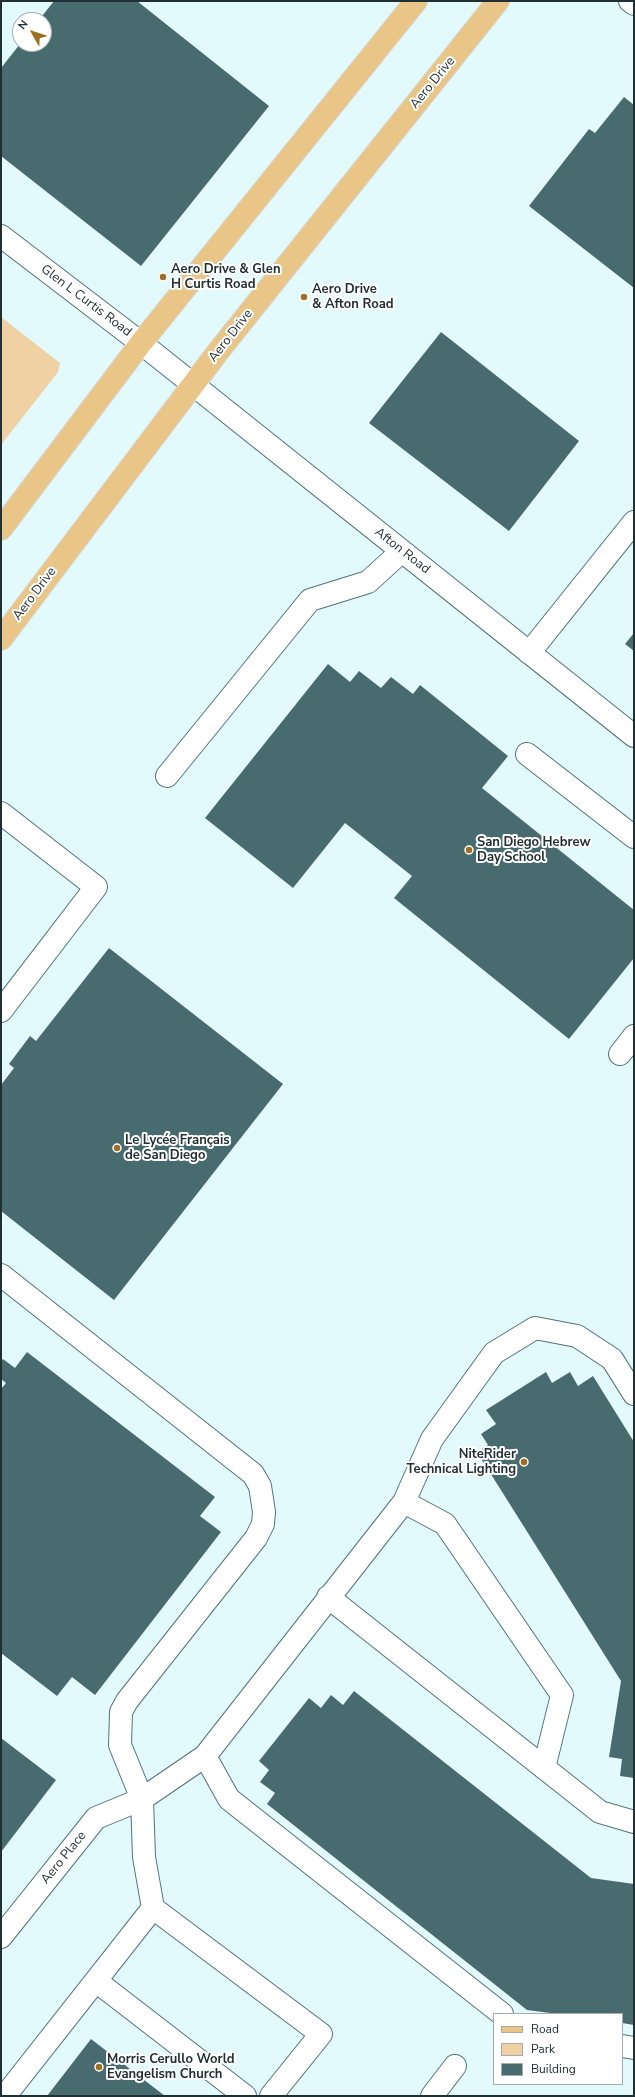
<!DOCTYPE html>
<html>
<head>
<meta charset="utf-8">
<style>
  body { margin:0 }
  #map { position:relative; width:635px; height:2097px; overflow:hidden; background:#e3fafd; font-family:"Nunito Sans",sans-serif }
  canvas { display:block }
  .frame { position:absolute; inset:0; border:2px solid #202f31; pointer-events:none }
  .legend { position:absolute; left:493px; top:2013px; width:130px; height:72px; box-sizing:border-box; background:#fff; border:1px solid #a6acad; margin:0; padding:5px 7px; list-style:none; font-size:12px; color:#202f31 }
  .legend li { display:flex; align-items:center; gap:8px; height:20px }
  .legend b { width:20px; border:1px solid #a6acad }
  .north { position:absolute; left:12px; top:12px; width:40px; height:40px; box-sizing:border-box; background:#fff; border:1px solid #a6acad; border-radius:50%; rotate:309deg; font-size:11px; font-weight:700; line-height:16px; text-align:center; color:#202f31 }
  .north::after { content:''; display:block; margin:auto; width:14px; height:18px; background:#9c7020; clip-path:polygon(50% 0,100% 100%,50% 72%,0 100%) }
</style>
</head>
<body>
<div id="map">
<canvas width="635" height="2097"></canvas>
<div class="frame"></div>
<ul class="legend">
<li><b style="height:5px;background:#e9c688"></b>Road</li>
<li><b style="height:11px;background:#efd1a4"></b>Park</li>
<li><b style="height:11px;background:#486b70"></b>Building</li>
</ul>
<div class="north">N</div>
</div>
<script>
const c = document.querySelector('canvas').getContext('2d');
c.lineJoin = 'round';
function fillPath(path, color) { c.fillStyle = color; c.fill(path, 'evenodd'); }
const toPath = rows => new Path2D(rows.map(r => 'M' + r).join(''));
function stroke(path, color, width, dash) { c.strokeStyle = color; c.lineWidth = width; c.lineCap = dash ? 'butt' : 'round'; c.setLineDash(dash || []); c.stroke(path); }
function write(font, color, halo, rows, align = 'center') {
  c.font = font + ' "Nunito Sans",sans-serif'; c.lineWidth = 4; c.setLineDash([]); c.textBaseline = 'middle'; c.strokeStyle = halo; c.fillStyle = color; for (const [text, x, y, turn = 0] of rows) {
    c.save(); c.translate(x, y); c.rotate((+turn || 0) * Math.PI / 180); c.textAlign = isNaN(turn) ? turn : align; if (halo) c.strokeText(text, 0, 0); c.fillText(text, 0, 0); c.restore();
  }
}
fillPath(toPath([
  [1,317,60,363,58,372,1,445]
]), '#efd1a4');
fillPath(toPath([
  [54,1,137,1,269,106,141,266,1,156,1,68,20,44,44,44,44,20,39,20],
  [624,97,634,105,634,288,529,206,589,129,595,133],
  [441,332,579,441,509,531,369,423],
  [634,633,634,651,625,644],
  [328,664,350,682,359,671,381,688,391,677,413,694,420,685,508,756,482,788,634,910,634,958,569,1039,394,898,412,876,345,823,293,888,205,818],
  [109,948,283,1084,114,1300,1,1211,1,1085,14,1068,9,1064,30,1036,36,1041],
  [27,1352,215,1497,200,1516,221,1532,95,1695,72,1677,57,1696,1,1653,1,1389,6,1383,1,1379,1,1362,3,1359,15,1368],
  [546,1372,552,1383,570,1372,578,1386,593,1376,634,1442,634,1778,620,1776,622,1759,609,1757,621,1681,477,1452,488,1445,481,1434,496,1424,486,1410],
  [354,1691,591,1878,634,1884,634,2025,622,2023,622,2014,558,2014,527,2010,267,1804,275,1793,260,1782,269,1770,259,1761,309,1698,321,1708,331,1695,343,1705],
  [1,1738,56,1780,1,1852],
  [91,2039,165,2096,47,2096]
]), '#486b70');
const minor = toPath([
  [630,1,634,4],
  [1,236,141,343,634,736],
  [529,653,634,522],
  [527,754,634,837],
  [167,776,310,600,368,582,402,551],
  [1,813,96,887,1,1011],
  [620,1054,634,1036],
  [1,1275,253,1474,260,1486,264,1512,263,1524,256,1538,127,1701,121,1712,120,1745,142,1799,144,1857,153,1908,5,2096],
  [404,1502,445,1524,562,1695,544,1768],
  [328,1597,600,1812,634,1822],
  [205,1756,229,1799,502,2014],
  [153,1908,321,2034,271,2096],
  [1,1937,96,1818,142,1799,205,1756,404,1502,432,1439,494,1353,535,1328,577,1336,612,1359,634,1394],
  [96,1981,245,2096],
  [622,2046,634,2048],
  [432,2096,455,2066]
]);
const major = toPath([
  [1,529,141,343,416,1],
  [1,639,217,353,498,1]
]);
stroke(minor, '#507378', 24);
stroke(major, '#d7dada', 24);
stroke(minor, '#fff', 22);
stroke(major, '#e9c688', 22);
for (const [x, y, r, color] of [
  [163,277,4,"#9c7020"],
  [304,297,4,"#9c7020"],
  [469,850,4,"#9c7020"],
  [117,1148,4,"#9c7020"],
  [524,1462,4,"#9c7020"],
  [99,2067,4,"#9c7020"]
]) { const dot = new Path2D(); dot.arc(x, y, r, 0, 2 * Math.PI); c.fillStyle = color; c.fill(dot); stroke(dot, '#fff', 1.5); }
write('13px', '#202f31', '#fff', [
  ["Aero Drive",433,83,-51],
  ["Glen L Curtis Road",86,301,37],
  ["Aero Drive",231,336,-52],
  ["Afton Road",402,551,38],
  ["Aero Drive",35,594,-53],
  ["Aero Place",64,1858,-51]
]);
write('bold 13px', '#202f31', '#fff', [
  ["Aero Drive & Glen",171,270],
  ["H Curtis Road",171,285],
  ["Aero Drive",312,290],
  ["& Afton Road",312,305],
  ["San Diego Hebrew",477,843],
  ["Day School",477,858],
  ["Le Lycée Français",125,1141],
  ["de San Diego",125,1156],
  ["NiteRider",516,1455,"right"],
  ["Technical Lighting",516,1470,"right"],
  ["Morris Cerullo World",107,2060],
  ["Evangelism Church",107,2075]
], 'left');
</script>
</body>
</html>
